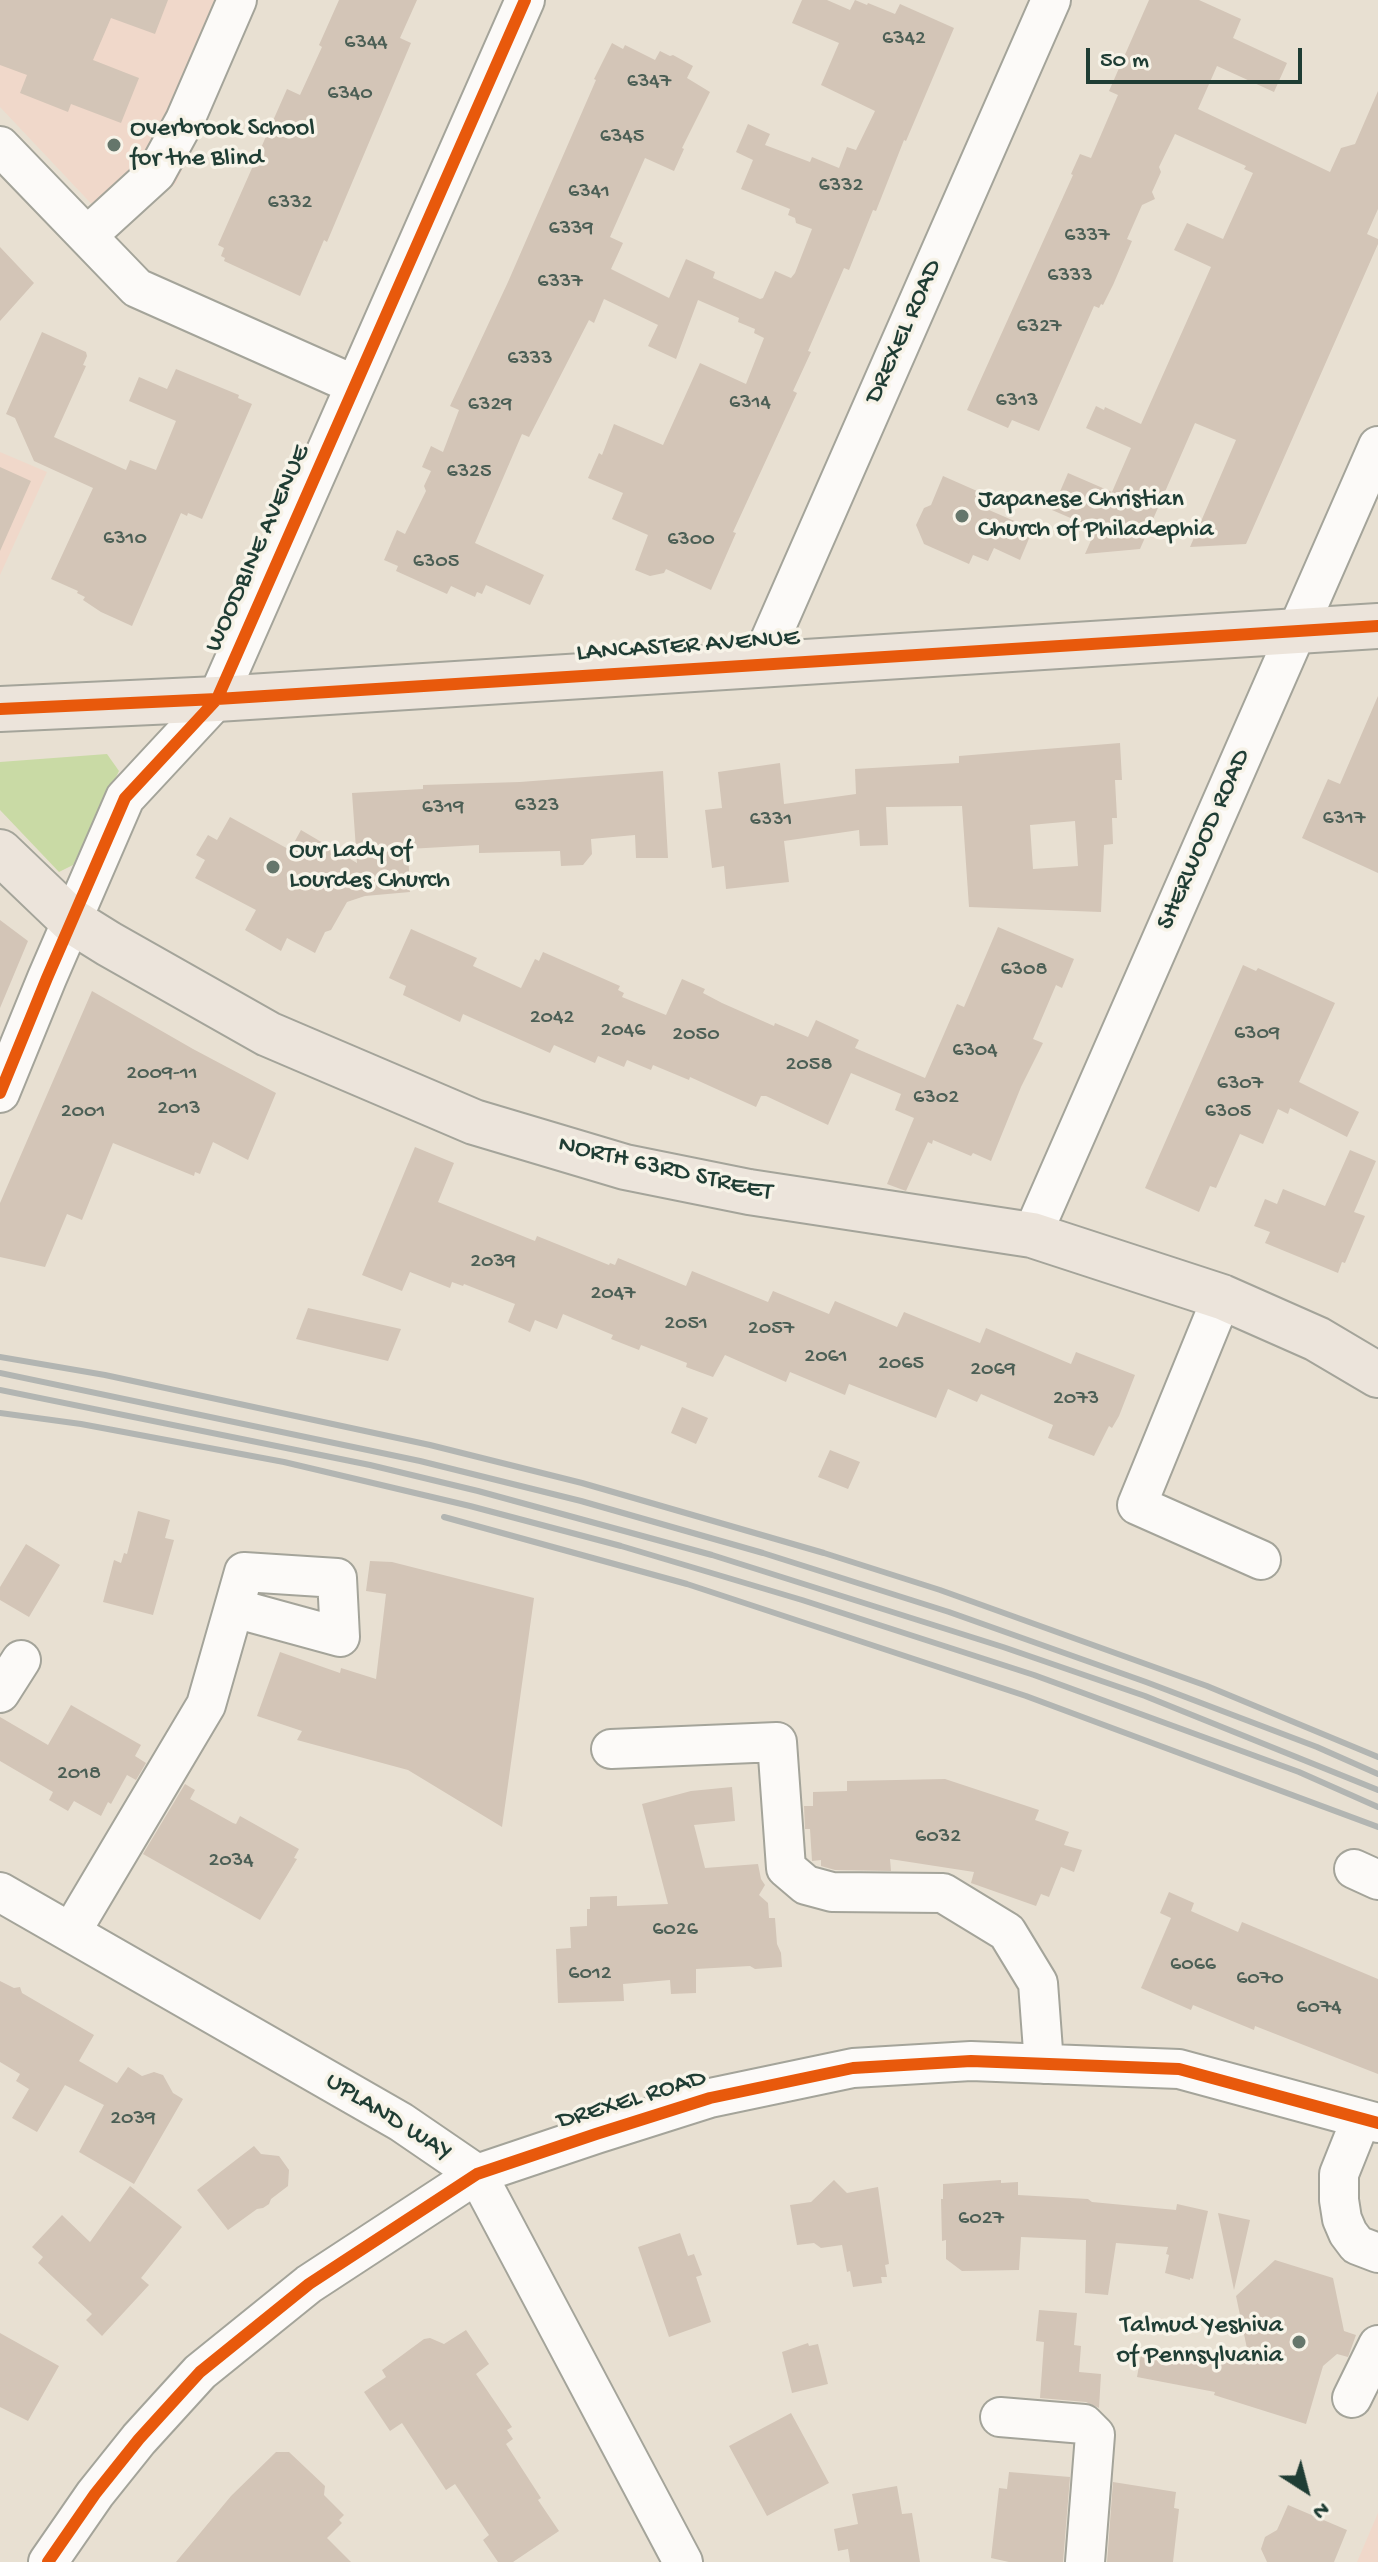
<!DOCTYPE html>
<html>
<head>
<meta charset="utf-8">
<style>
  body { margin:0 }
  #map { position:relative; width:1378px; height:2562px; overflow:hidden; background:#e8e0d2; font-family:"Gochi Hand",sans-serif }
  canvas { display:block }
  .north { position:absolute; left:1266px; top:2450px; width:80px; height:80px; -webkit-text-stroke:6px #f7f3e8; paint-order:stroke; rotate:144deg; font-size:22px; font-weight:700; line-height:32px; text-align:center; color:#1f3d34 }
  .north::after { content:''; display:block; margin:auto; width:28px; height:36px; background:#1f3d34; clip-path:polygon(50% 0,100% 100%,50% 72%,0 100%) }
  .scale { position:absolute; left:1086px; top:48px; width:216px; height:36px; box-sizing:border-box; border:4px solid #1f3d34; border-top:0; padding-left:10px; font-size:24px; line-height:28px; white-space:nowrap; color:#1f3d34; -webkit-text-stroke:6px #f7f3e8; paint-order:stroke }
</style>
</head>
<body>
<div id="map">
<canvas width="1378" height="2562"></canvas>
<div class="north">N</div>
<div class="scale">50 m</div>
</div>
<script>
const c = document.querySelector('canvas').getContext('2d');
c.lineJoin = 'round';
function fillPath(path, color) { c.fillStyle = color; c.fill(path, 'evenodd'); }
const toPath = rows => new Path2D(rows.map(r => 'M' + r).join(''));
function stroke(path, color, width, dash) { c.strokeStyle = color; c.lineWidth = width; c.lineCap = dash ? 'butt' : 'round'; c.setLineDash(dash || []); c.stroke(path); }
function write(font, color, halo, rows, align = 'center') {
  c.font = font + ' "Gochi Hand",sans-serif'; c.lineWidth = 7; c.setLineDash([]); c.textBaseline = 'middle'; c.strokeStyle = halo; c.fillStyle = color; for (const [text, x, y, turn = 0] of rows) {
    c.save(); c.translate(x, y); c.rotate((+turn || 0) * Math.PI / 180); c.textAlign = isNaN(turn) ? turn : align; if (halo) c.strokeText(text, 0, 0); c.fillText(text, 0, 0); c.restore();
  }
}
fillPath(toPath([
  [0,0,257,0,176,183,118,232,0,107],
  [0,452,47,472,0,575],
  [1378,2513,1378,2562,1357,2562]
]), '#f0d8ca');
fillPath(toPath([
  [107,754,119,771,73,865,59,872,0,810,0,762]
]), '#c9daa5');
fillPath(toPath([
  [0,0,168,0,155,34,111,18,93,60,139,78,121,123,71,104,68,112,20,93,27,75,0,65],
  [339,0,417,0,400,38,411,43,327,242,324,240,300,296,224,261,225,258,221,256,224,248,218,245,287,89,300,95,322,47,319,45],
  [802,0,827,0,850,10,855,0,867,5,868,3,895,14,900,4,954,28,906,141,904,140,876,211,873,210,849,270,844,268,808,351,811,352,793,391,797,393,733,532,736,533,711,590,666,569,664,573,650,576,635,570,648,535,612,519,623,493,588,478,599,453,602,455,614,424,663,445,700,363,746,384,764,338,754,333,755,329,738,322,739,318,698,300,676,359,648,346,658,325,604,299,594,323,589,320,529,437,522,434,475,543,544,575,530,605,486,585,482,594,477,592,475,597,451,586,447,594,396,571,398,566,384,560,397,530,405,534,426,491,424,486,431,471,422,467,431,446,443,452,459,410,450,406,508,282,596,80,594,79,612,43,623,49,625,45,655,60,660,51,670,56,673,55,693,66,687,78,710,92,682,148,684,149,674,171,645,158,610,237,623,243,611,269,669,298,686,259,715,272,713,278,760,299,763,298,775,271,791,278,795,273,812,229,796,223,795,218,788,215,790,209,741,189,753,160,736,152,748,124,770,134,765,145,810,162,812,157,839,168,847,147,856,150,875,111,821,85,839,43,792,23],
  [1149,0,1199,0,1241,19,1233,38,1287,63,1274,92,1217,66,1198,109,1330,172,1341,148,1355,144,1378,91,1378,209,1367,234,1378,239,1378,244,1246,544,1190,547,1236,440,1195,423,1140,549,1085,554,1096,529,1052,510,1068,473,1112,492,1131,448,1086,428,1096,406,1104,410,1105,407,1141,424,1211,267,1174,250,1187,223,1223,239,1253,173,1244,169,1246,166,1175,134,1159,167,1161,172,1152,192,1155,199,1142,205,1127,239,1132,241,1113,285,1103,305,1101,304,1099,308,1094,306,1039,431,1012,420,1008,428,967,410,1073,175,1071,174,1080,154,1091,158,1118,95,1109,91],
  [0,247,34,283,0,321],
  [42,332,86,352,87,356,83,365,86,366,54,437,126,470,130,460,156,470,176,421,129,401,139,377,167,389,176,369,239,395,238,398,252,404,202,519,188,513,187,516,181,513,132,626,101,612,83,600,85,597,77,593,78,591,51,579,93,488,34,461,15,418,6,414],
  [0,467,31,481,0,551],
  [943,476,977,491,982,507,1033,529,1020,560,994,548,988,561,973,555,969,564,924,544,916,525,924,508,931,505],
  [1378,696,1378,873,1302,838,1328,779,1340,784],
  [1120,743,1122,780,1115,780,1117,818,1112,818,1113,844,1104,845,1101,912,969,907,962,806,886,807,888,845,860,846,859,830,784,841,789,882,726,889,724,866,712,868,705,810,722,808,718,772,780,763,784,804,856,794,855,769,959,763,959,756],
  [1075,821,1078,866,1033,869,1030,825],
  [663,771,668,858,636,858,635,835,591,839,592,854,583,865,561,866,560,851,479,853,479,845,408,849,410,892,365,896,347,902,331,930,325,932,315,953,287,938,281,951,245,930,256,910,195,878,205,860,196,855,208,835,217,840,230,817,290,850,301,830,357,863,352,793,423,789,423,785,520,782],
  [0,920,28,941,0,1008],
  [998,927,1074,959,1062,988,1056,985,1033,1039,1043,1043,1021,1087,991,1161,973,1153,971,1156,933,1140,932,1144,928,1142,906,1191,887,1184,914,1118,895,1110,901,1094,851,1073,828,1125,766,1096,761,1096,756,1107,690,1077,689,1080,653,1065,651,1070,627,1060,624,1067,598,1056,595,1063,554,1045,550,1053,463,1014,460,1022,403,995,406,986,389,978,411,929,477,958,473,966,521,988,535,959,539,961,543,952,620,986,618,990,624,993,622,997,666,1015,682,979,705,989,703,993,722,1003,774,1026,775,1023,808,1037,816,1020,859,1040,855,1048,925,1078,957,1004,964,1007],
  [1243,965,1256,971,1258,968,1335,1003,1299,1082,1359,1112,1347,1137,1290,1108,1288,1114,1278,1109,1263,1144,1240,1134,1216,1188,1210,1186,1199,1212,1145,1188],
  [92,991,193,1049,276,1093,248,1160,213,1142,200,1174,195,1172,194,1176,113,1143,82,1220,67,1214,45,1267,0,1257,0,1203],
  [415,1147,454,1163,438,1202,535,1241,537,1236,609,1265,610,1263,615,1265,618,1258,686,1286,692,1271,768,1302,773,1291,829,1314,835,1301,897,1327,904,1312,980,1343,986,1328,1071,1364,1076,1352,1135,1375,1119,1416,1112,1428,1109,1426,1094,1456,1048,1438,1053,1425,981,1394,977,1402,948,1389,936,1418,849,1384,845,1395,790,1372,786,1382,725,1355,713,1377,686,1367,687,1363,641,1345,639,1350,611,1339,613,1335,563,1314,557,1329,535,1320,530,1332,508,1322,515,1304,464,1284,463,1286,452,1282,450,1288,410,1272,402,1291,362,1275],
  [1350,1150,1376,1161,1354,1212,1365,1216,1345,1263,1342,1262,1338,1273,1265,1243,1270,1232,1254,1226,1265,1199,1277,1204,1283,1189,1325,1206],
  [308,1308,401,1329,388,1361,296,1339],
  [682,1407,708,1418,696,1444,671,1433],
  [830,1450,860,1462,848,1489,818,1477],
  [138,1511,170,1520,165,1538,174,1540,153,1615,103,1602,114,1560,121,1563,124,1553,127,1554],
  [26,1544,60,1565,29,1617,0,1600,0,1587],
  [370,1561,392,1562,534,1598,502,1827,408,1770,297,1740,302,1731,257,1716,280,1652,340,1673,341,1668,376,1679,386,1594,366,1591],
  [71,1705,141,1745,135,1756,146,1763,136,1780,127,1775,111,1804,108,1802,101,1816,74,1801,68,1811,49,1800,53,1792,0,1761,0,1717,48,1745],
  [945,1779,1039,1810,1035,1820,1069,1832,1064,1845,1082,1850,1074,1872,1061,1867,1049,1897,1041,1894,1036,1906,971,1883,974,1872,890,1859,891,1871,835,1870,821,1866,821,1860,812,1861,810,1829,805,1829,804,1806,813,1806,813,1792,847,1791,847,1781],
  [185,1784,195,1790,190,1799,233,1823,236,1824,240,1816,299,1849,294,1858,297,1859,260,1920,143,1854],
  [732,1787,735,1821,694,1825,705,1868,758,1864,761,1879,765,1885,759,1895,768,1903,769,1918,775,1918,777,1944,781,1953,782,1967,755,1969,750,1966,696,1969,696,1993,671,1994,670,1980,623,1984,624,2001,558,2003,556,1949,571,1948,570,1927,587,1926,587,1909,590,1909,590,1897,617,1896,617,1906,668,1904,642,1804,691,1791],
  [1169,1892,1194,1903,1191,1911,1238,1932,1242,1922,1378,1979,1378,2074,1255,2026,1254,2030,1193,2005,1191,2010,1141,1988,1171,1918,1160,1913],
  [0,1981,14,1988,20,1987,22,1993,94,2035,79,2061,117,2083,128,2067,142,2076,154,2072,163,2075,173,2093,183,2099,134,2184,79,2152,104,2105,65,2085,37,2132,12,2118,29,2089,16,2081,20,2074,0,2062],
  [254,2146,261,2154,279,2156,289,2170,288,2186,271,2199,269,2204,263,2208,257,2209,228,2230,197,2190],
  [834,2180,847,2193,878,2187,889,2264,885,2265,887,2277,881,2277,882,2283,853,2287,850,2271,847,2272,842,2245,821,2248,814,2243,797,2245,790,2205,811,2202],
  [1001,2180,1001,2183,1018,2182,1018,2195,1088,2199,1092,2202,1176,2210,1177,2204,1208,2211,1193,2279,1190,2278,1190,2280,1165,2273,1169,2255,1166,2254,1168,2247,1116,2243,1108,2295,1085,2293,1086,2240,1021,2237,1019,2270,962,2271,946,2259,946,2240,942,2241,941,2199,943,2199,943,2184],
  [130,2186,182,2227,141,2278,149,2285,102,2336,86,2320,92,2314,38,2263,43,2257,32,2247,62,2215,90,2242],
  [1218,2213,1250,2220,1234,2290],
  [680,2233,688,2256,694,2254,702,2275,696,2277,711,2322,669,2337,638,2247],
  [1275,2260,1333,2278,1344,2331,1356,2335,1348,2357,1337,2354,1323,2366,1306,2424,1214,2395,1215,2392,1137,2377,1142,2349,1223,2364,1227,2352,1249,2358,1236,2296],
  [1039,2310,1077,2313,1074,2345,1081,2346,1079,2372,1101,2374,1099,2408,1086,2402,1040,2398,1044,2342,1036,2341],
  [466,2330,489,2364,476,2374,512,2427,507,2430,513,2439,506,2444,541,2498,538,2500,559,2531,513,2562,498,2562,483,2540,489,2535,455,2484,446,2490,402,2423,390,2431,364,2392,386,2377,382,2370,424,2339,430,2338,444,2344],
  [0,2333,59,2366,28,2421,0,2407],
  [808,2343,809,2346,818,2344,828,2384,792,2393,782,2352],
  [791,2413,829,2483,767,2516,729,2446],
  [276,2452,289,2452,325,2486,324,2495,344,2515,339,2520,342,2523,327,2538,351,2562,176,2562,231,2496],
  [1009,2472,1070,2477,1063,2562,1009,2562,991,2558,999,2488,1007,2489],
  [1113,2482,1176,2492,1174,2508,1179,2509,1173,2562,1107,2562],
  [897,2486,902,2514,912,2513,920,2562,850,2562,848,2549,838,2551,834,2529,858,2524,852,2494],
  [1288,2505,1347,2530,1334,2562,1267,2562,1261,2549,1265,2537,1277,2530]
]), '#d3c5b7');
const minor = toPath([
  [0,146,137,288,355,385],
  [87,236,156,173,185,120,237,0],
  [759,665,1051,0],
  [0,1093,47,978,125,798,217,699,525,0],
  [1032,1235,1378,446],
  [1222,1297,1137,1505,1261,1560],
  [0,1693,21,1660],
  [611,1749,777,1742,786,1868,806,1885,832,1892,943,1893,1007,1932,1038,1983,1044,2064],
  [1354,1869,1378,1880],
  [0,1892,401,2122,477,2174,683,2562],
  [71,1932,206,1705,244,1572,337,1578,340,1637,234,1608],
  [1361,2119,1339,2174,1339,2200,1342,2219,1348,2233,1357,2245,1378,2253],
  [1352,2398,1378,2345],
  [1000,2417,1084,2424,1095,2435,1085,2562],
  [48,2562,95,2494,139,2439,200,2372,309,2284,477,2174,596,2134,710,2098,853,2068,971,2061,1179,2069,1378,2123]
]);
const major = toPath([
  [0,852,72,921,109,944,268,1034,474,1122,625,1167,749,1192,1032,1235,1222,1297,1317,1339,1378,1375]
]);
const highway = toPath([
  [0,709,217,699,1378,626]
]);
stroke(minor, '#a4a49a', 42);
stroke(major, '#a4a49a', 48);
stroke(highway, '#a4a49a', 48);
stroke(minor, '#fcfaf8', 38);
stroke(major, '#ece4db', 44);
stroke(highway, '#ece4db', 44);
stroke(toPath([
  [0,1357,105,1375,430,1445,582,1483,824,1553,940,1590,1207,1686,1378,1757],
  [0,1373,420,1461,581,1501,763,1553,949,1612,1146,1682,1317,1747,1378,1774],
  [0,1390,370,1465,478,1491,712,1555,1003,1647,1145,1696,1378,1790],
  [0,1413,81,1424,284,1462,470,1506,621,1546,802,1600,1034,1675,1299,1772,1378,1807],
  [444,1517,687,1584,1026,1696,1378,1827]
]), '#b2b5b2', 6);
stroke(toPath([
  [0,709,217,699,1378,626],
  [0,1093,47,978,125,798,217,699,525,0],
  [48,2562,95,2494,139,2439,200,2372,309,2284,477,2174,596,2134,710,2098,853,2068,971,2061,1179,2069,1378,2123]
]), '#e8590c', 12);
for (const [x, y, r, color] of [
  [114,145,8,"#65766b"],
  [962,516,8,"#65766b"],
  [273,867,8,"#65766b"],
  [1299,2342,8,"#65766b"]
]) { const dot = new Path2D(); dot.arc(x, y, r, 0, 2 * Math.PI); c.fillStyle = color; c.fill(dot); stroke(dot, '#f7f3e8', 3); }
write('22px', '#4c5f55', null, [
  ["6342",904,40],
  ["6344",366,44],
  ["6347",649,83],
  ["6340",350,95],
  ["6345",622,138],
  ["6332",841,187],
  ["6341",589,193],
  ["6332",290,204],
  ["6339",571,230],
  ["6337",1087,237],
  ["6333",1070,277],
  ["6337",560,283],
  ["6327",1039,328],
  ["6333",530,360],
  ["6313",1017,402],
  ["6314",750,404],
  ["6329",490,406],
  ["6325",469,473],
  ["6310",125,540],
  ["6300",691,541],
  ["6305",436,563],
  ["6323",537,807],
  ["6319",443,809],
  ["6317",1344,820],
  ["6331",771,821],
  ["6308",1024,971],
  ["2042",552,1019],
  ["2046",623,1032],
  ["6309",1257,1035],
  ["2050",696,1036],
  ["6304",975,1052],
  ["2058",809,1066],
  ["2009-11",162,1075],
  ["6307",1240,1085],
  ["6302",936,1099],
  ["2013",179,1110],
  ["2001",83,1113],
  ["6305",1228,1113],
  ["2039",493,1263],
  ["2047",613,1295],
  ["2051",686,1325],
  ["2057",771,1330],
  ["2061",826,1358],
  ["2065",901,1365],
  ["2069",993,1371],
  ["2073",1076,1400],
  ["2018",79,1775],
  ["6032",938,1838],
  ["2034",231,1862],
  ["6026",675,1931],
  ["6066",1193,1966],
  ["6012",590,1975],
  ["6070",1260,1980],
  ["6074",1319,2009],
  ["2039",133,2120],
  ["6027",981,2220]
]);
write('26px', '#1f3d34', '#f7f3e8', [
  ["Overbrook School",130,130],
  ["for the Blind",130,160],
  ["Japanese Christian",978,501],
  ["Church of Philadephia",978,531],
  ["Our Lady of",289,852],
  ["Lourdes Church",289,882],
  ["Talmud Yeshiva",1283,2327,"right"],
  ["of Pennsylvania",1283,2357,"right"]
], 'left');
write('26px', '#1f3d34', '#f7f3e8', [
  ["DREXEL ROAD",905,332,-66],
  ["WOODBINE AVENUE",259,549,-66],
  ["LANCASTER AVENUE",688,647,-4],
  ["SHERWOOD ROAD",1205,840,-66],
  ["NORTH 63RD STREET",665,1170,13],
  ["DREXEL ROAD",632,2101,-17],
  ["UPLAND WAY",388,2118,32]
]);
</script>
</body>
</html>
